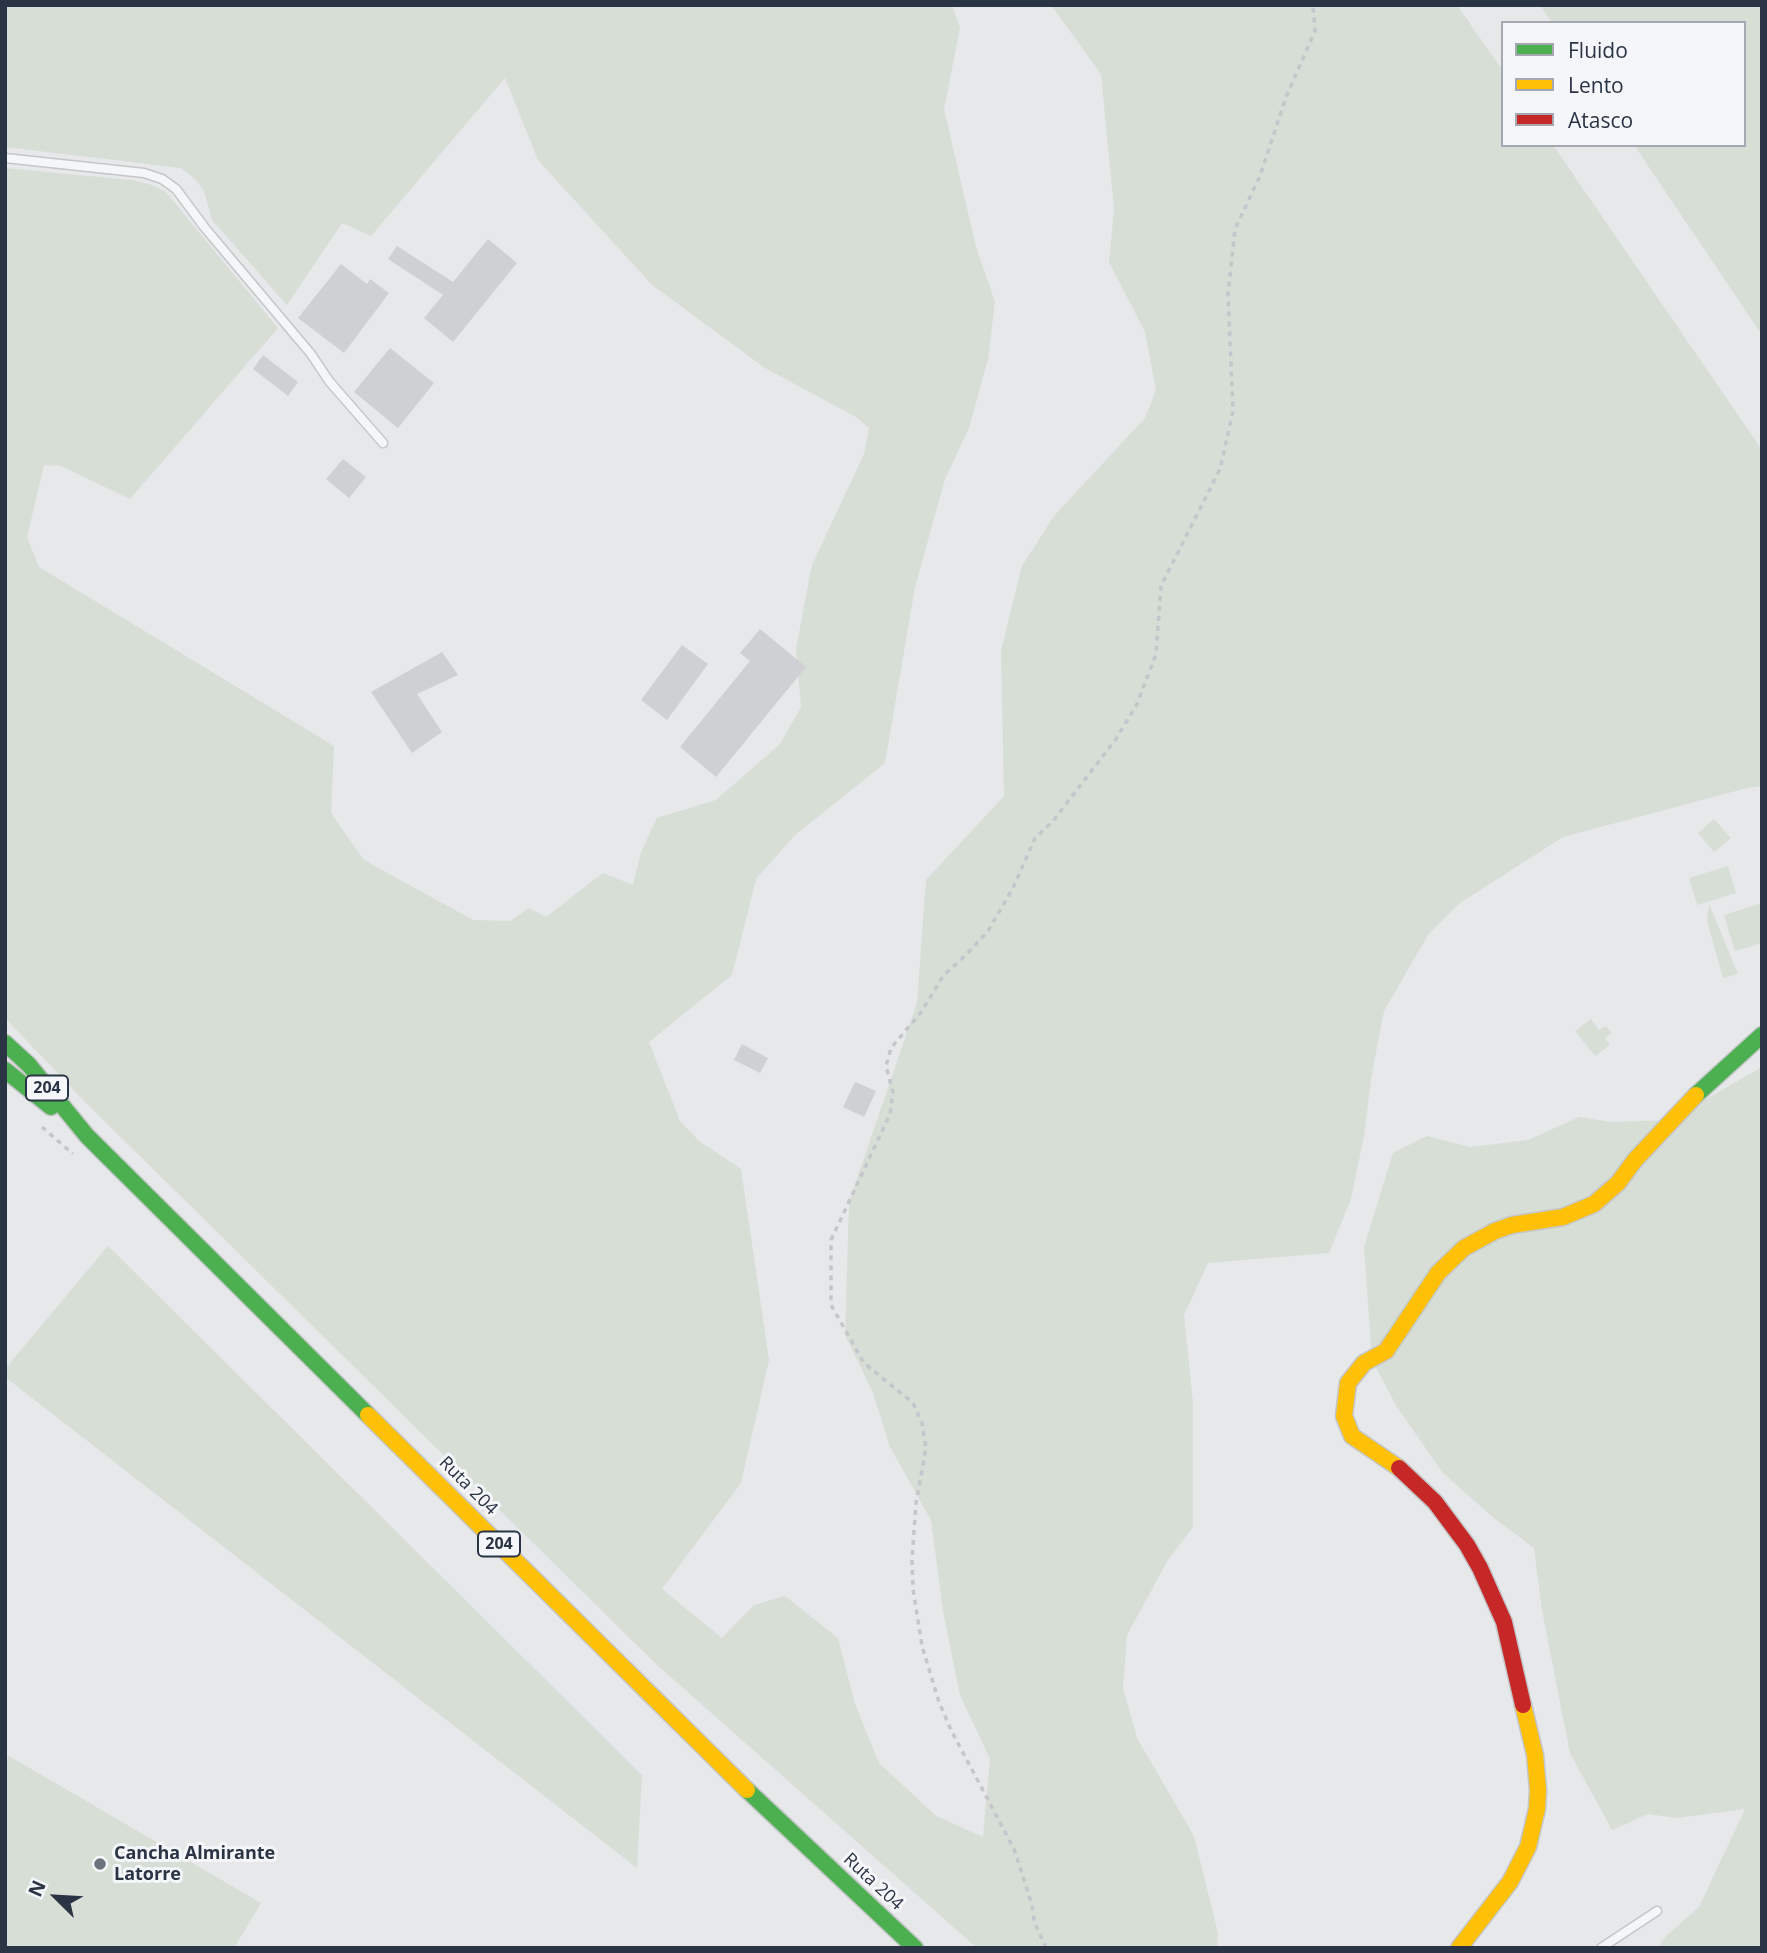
<!DOCTYPE html>
<html>
<head>
<meta charset="utf-8">
<style>
  body { margin:0 }
  #map { position:relative; width:1767px; height:1953px; overflow:hidden; background:#e6e8ea; font-family:"Open Sans",sans-serif }
  canvas { display:block }
  .frame { position:absolute; inset:0; border:7px solid #2b3445; pointer-events:none }
  .legend { position:absolute; left:1501px; top:21px; width:245px; height:126px; box-sizing:border-box; background:#f4f6f9; border:2px solid #a4a8b1; margin:0; padding:9px 12px; list-style:none; font-size:21px; color:#2b3445 }
  .legend li { display:flex; align-items:center; gap:14px; height:35px }
  .legend b { width:35px; border:2px solid #a4a8b1 }
  .north { position:absolute; left:21px; top:1862px; width:70px; height:70px; -webkit-text-stroke:5px #f4f6f9; paint-order:stroke; rotate:294deg; font-size:19px; font-weight:700; line-height:28px; text-align:center; color:#2b3445 }
  .north::after { content:''; display:block; margin:auto; width:24px; height:32px; background:#2b3445; clip-path:polygon(50% 0,100% 100%,50% 72%,0 100%) }
</style>
</head>
<body>
<div id="map">
<canvas width="1767" height="1953"></canvas>
<div class="frame"></div>
<ul class="legend">
<li><b style="height:9px;background:#4caf50"></b>Fluido</li>
<li><b style="height:9px;background:#ffc107"></b>Lento</li>
<li><b style="height:9px;background:#c62828"></b>Atasco</li>
</ul>
<div class="north">N</div>
</div>
<script>
const c = document.querySelector('canvas').getContext('2d');
c.lineJoin = 'round';
function fillPath(path, color) { c.fillStyle = color; c.fill(path, 'evenodd'); }
const toPath = rows => new Path2D(rows.map(r => 'M' + r).join(''));
function stroke(path, color, width, dash) { c.strokeStyle = color; c.lineWidth = width; c.lineCap = dash ? 'butt' : 'round'; c.setLineDash(dash || []); c.stroke(path); }
function write(font, color, halo, rows, align = 'center') {
  c.font = font + ' "Open Sans",sans-serif'; c.lineWidth = 6; c.setLineDash([]); c.textBaseline = 'middle'; c.strokeStyle = halo; c.fillStyle = color; for (const [text, x, y, turn = 0] of rows) {
    c.save(); c.translate(x, y); c.rotate((+turn || 0) * Math.PI / 180); c.textAlign = isNaN(turn) ? turn : align; if (halo) c.strokeText(text, 0, 0); c.fillText(text, 0, 0); c.restore();
  }
}
fillPath(toPath([
  [5,5,952,5,960,28,944,109,976,247,995,302,988,359,969,428,945,479,915,587,885,763,795,835,756,879,732,975,649,1042,680,1121,699,1141,741,1169,769,1360,741,1483,662,1589,722,1638,754,1605,785,1596,838,1638,855,1704,879,1763,936,1816,983,1837,990,1759,960,1695,943,1611,931,1520,890,1447,873,1393,845,1335,849,1202,917,1003,926,880,1004,796,1001,651,1022,566,1054,516,1145,418,1156,390,1145,332,1109,262,1114,209,1101,74,1051,5,1457,5,1503,71,1503,145,1553,145,1762,450,1762,786,1747,788,1563,837,1460,903,1428,935,1384,1011,1372,1073,1364,1136,1351,1199,1329,1253,1208,1263,1184,1315,1193,1403,1193,1527,1168,1560,1127,1635,1123,1688,1137,1738,1194,1836,1218,1933,1217,1948,977,1948,656,1664,85,1102,5,1018,5,168,131,180,149,184,165,191,278,328,130,499,61,466,44,465,27,537,39,567,334,746,331,813,364,860,473,920,510,921,529,908,546,917,603,873,633,885,641,852,657,818,716,800,780,744,801,707,796,649,812,565,864,454,869,428,856,417,765,368,652,285,538,160,505,78,371,236,342,223,287,305,212,220,204,191,196,180,181,168,5,147],
  [1540,5,1762,5,1762,335,1634,145,1744,145,1744,23,1552,23],
  [1714,819,1731,838,1714,852,1698,833],
  [1728,866,1736,893,1697,905,1689,878],
  [1762,903,1762,943,1735,951,1724,915],
  [1709,904,1738,974,1723,978,1707,921],
  [1591,1019,1599,1030,1606,1026,1612,1033,1605,1038,1610,1045,1595,1056,1575,1031],
  [1762,1067,1762,1948,1657,1948,1666,1936,1699,1907,1745,1809,1676,1818,1648,1814,1612,1830,1570,1753,1542,1610,1534,1548,1495,1519,1443,1473,1397,1407,1372,1360,1364,1247,1393,1153,1427,1136,1470,1147,1528,1140,1579,1117,1612,1122,1670,1120],
  [108,1246,642,1775,637,1868,5,1377,5,1369],
  [9,1756,261,1903,234,1948,5,1948,5,1763]
]), '#d6ded6');
fillPath(toPath([
  [488,239,517,263,453,342,424,318,443,295,388,259,397,246,453,282],
  [341,264,367,284,370,279,389,293,344,353,298,318],
  [390,348,434,383,398,428,354,392],
  [263,355,298,382,288,396,253,369],
  [343,459,366,477,349,498,326,479],
  [760,629,806,667,716,777,680,747,750,661,740,653],
  [682,645,708,664,667,720,641,700],
  [442,652,458,675,417,694,442,732,412,753,371,692],
  [742,1044,768,1058,760,1073,734,1060],
  [855,1082,876,1091,864,1117,843,1107]
]), '#ced0d3');
const lane = toPath([
  [5,158,144,173,162,179,176,189,205,228,311,354,329,381,383,443],
  [1601,1948,1657,1911]
]);
const fast = toPath([
  [5,1043,29,1065,87,1136,368,1415],
  [5,1070,51,1107],
  [1696,1095,1762,1035],
  [747,1790,915,1948]
]);
const slow = toPath([
  [368,1415,747,1790],
  [1399,1468,1352,1436,1344,1416,1348,1383,1364,1363,1386,1351,1438,1273,1464,1248,1495,1231,1512,1225,1563,1217,1594,1204,1618,1183,1635,1160,1696,1095],
  [1459,1948,1510,1882,1528,1847,1537,1809,1538,1790,1535,1755,1523,1705]
]);
const jam = toPath([
  [1399,1468,1435,1502,1467,1545,1480,1568,1504,1622,1523,1705]
]);
stroke(lane, '#c4c6c8', 11);
stroke(fast, '#c4c6c8', 19);
stroke(slow, '#c4c6c8', 19);
stroke(jam, '#c4c6c8', 19);
stroke(toPath([
  [42,1127,73,1154],
  [1046,1948,1034,1921,1032,1905,1014,1849,951,1730,939,1702,922,1646,913,1589,912,1560,916,1503,926,1448,922,1423,913,1403,864,1363,831,1305,831,1240,890,1114,893,1092,886,1066,891,1048,922,1011,943,976,968,953,988,931,1013,888,1035,838,1053,821,1116,739,1137,704,1156,654,1161,586,1220,469,1233,411,1228,294,1235,229,1260,176,1286,97,1315,31,1313,5]
]), '#c5c6ca', 3.5, [5, 5]);
stroke(lane, '#f5f6f7', 8);
stroke(fast, '#4caf50', 16);
stroke(slow, '#ffc107', 16);
stroke(jam, '#c62828', 16);
for (const [x, y, r, color] of [
  [100,1864,7,"#6c737f"]
]) { const dot = new Path2D(); dot.arc(x, y, r, 0, 2 * Math.PI); c.fillStyle = color; c.fill(dot); stroke(dot, '#f4f6f9', 2.5); }
for (const [x, y, w] of [
  [47,1088,42],
  [499,1544,42]
]) { const box = new Path2D(); box.roundRect(x - w / 2, y - 12.5, w, 25, 5); c.fillStyle = '#f4f6f9'; c.fill(box); stroke(box, '#2b3445', 2); }
write('bold 16px', '#2b3445', null, [
  ["204",47,1088],
  ["204",499,1544]
]);
write('18px', '#2b3445', '#f4f6f9', [
  ["Ruta 204",468,1486,45],
  ["Ruta 204",873,1882,43]
]);
write('bold 18px', '#2b3445', '#f4f6f9', [
  ["Cancha Almirante",114,1854],
  ["Latorre",114,1875]
], 'left');
</script>
</body>
</html>
